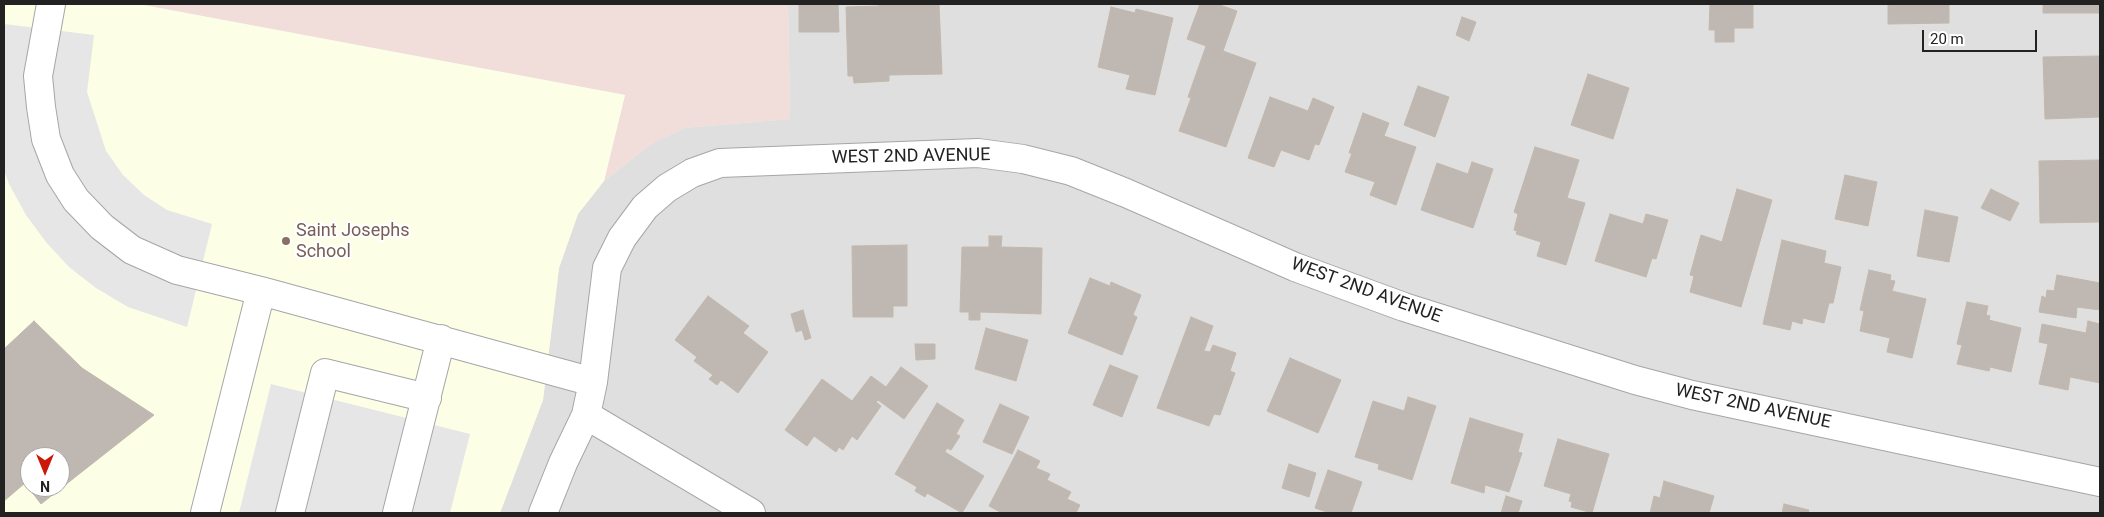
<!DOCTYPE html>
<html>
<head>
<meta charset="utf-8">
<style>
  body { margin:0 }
  #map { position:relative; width:2104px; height:517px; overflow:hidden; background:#f2f0e9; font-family:Roboto,sans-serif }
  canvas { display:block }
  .frame { position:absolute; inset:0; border:5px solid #222; pointer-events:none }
  .north { position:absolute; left:20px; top:447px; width:50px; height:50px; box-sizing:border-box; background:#fff; border:1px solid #a7a7a7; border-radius:50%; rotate:180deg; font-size:14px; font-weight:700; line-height:20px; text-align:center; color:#222 }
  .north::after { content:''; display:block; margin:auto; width:18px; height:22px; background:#cc1808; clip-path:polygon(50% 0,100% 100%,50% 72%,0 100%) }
  .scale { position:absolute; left:1922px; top:30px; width:115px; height:22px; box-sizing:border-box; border:2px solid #222; border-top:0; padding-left:6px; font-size:15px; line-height:18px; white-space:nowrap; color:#222; -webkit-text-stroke:4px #fff; paint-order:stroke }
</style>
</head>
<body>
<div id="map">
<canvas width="2104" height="517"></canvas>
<div class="frame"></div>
<div class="north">N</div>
<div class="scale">20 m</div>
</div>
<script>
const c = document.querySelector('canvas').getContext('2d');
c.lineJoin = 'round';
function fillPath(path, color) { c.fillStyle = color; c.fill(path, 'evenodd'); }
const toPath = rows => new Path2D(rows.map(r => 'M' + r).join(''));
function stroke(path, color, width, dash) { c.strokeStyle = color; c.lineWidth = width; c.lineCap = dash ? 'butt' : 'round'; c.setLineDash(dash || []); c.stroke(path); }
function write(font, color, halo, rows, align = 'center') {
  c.font = font + ' Roboto,sans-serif'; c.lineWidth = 4.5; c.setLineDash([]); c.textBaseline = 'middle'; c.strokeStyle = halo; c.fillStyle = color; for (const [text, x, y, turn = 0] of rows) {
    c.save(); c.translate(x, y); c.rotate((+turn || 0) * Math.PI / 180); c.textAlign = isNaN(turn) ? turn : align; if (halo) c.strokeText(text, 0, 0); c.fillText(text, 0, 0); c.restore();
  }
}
fillPath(toPath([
  [788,4,2100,4,2100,513,500,513,543,400,559,268,578,214,604,181,651,144,684,128,790,119]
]), '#e0dfdf');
fillPath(toPath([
  [138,4,788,4,790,119,684,128,651,144,604,181,625,95]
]), '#f1ddda');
fillPath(toPath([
  [4,4,138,4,625,95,604,181,578,214,559,268,543,400,500,513,4,513],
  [30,457,60,457,60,487,30,487]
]), '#fcfee6');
fillPath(toPath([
  [4,24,94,35,87,92,106,151,123,175,144,195,167,210,212,224,187,327,128,307,96,288,69,267,46,242,26,215,9,184,4,170],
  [271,384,470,434,450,513,239,513]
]), '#e6e6e6');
const building = toPath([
  [799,4,838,4,839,32,799,32,799,4],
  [879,4,939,4,942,74,889,75,889,81,854,83,853,76,848,76,846,7,879,6,879,4],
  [1200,4,1217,4,1237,11,1223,51,1256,63,1226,147,1179,131,1191,98,1188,97,1206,46,1187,39,1200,4],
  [1710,4,1753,4,1753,28,1734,28,1734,42,1715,42,1715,30,1709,30,1710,4],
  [1888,4,1949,4,1949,23,1888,24,1888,4],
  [2043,4,2100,4,2100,13,2043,13,2043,4],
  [1111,7,1135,13,1136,9,1173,18,1155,95,1126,89,1130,75,1098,67,1111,7],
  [1462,17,1476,22,1469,41,1456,35,1462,17],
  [2100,56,2100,117,2045,119,2043,57,2100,56],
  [1588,74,1629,88,1613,139,1571,125,1588,74],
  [1418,86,1449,97,1435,137,1404,125,1418,86],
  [1270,97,1308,111,1313,98,1334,107,1319,145,1315,144,1309,160,1281,150,1274,167,1248,158,1270,97],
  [1363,113,1389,123,1384,136,1416,147,1396,205,1370,195,1375,182,1345,172,1352,153,1349,153,1363,113],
  [1535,147,1579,160,1567,198,1585,203,1566,265,1537,256,1541,242,1516,234,1517,231,1514,230,1518,214,1514,212,1535,147],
  [2100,160,2100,222,2040,223,2039,161,2100,160],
  [1472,162,1493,169,1473,228,1421,210,1437,163,1468,174,1472,162],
  [1845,175,1877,182,1868,226,1835,219,1845,175],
  [1737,189,1772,200,1741,307,1690,292,1694,276,1690,275,1701,235,1722,242,1737,189],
  [1991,189,2019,203,2010,221,1981,208,1991,189],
  [1925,210,1958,217,1949,262,1917,256,1925,210],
  [1610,214,1643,224,1646,214,1668,220,1656,259,1652,258,1646,277,1595,261,1610,214],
  [989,236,1002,236,1001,247,1042,248,1041,314,980,312,980,320,969,320,969,312,960,312,962,247,989,247,989,236],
  [1782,240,1826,251,1824,263,1841,267,1833,303,1829,303,1824,323,1803,318,1802,324,1792,321,1790,330,1763,324,1782,240],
  [907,245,907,306,893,306,893,317,853,317,852,246,907,245],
  [1869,270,1891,275,1890,280,1895,281,1892,291,1926,299,1912,358,1887,352,1890,338,1860,331,1864,311,1860,310,1869,270],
  [2057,275,2100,283,2100,310,2077,307,2076,318,2039,312,2042,296,2046,298,2047,290,2054,291,2057,275],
  [1090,278,1110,286,1111,282,1141,295,1133,315,1137,317,1122,355,1068,333,1090,278],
  [708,296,749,326,743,333,768,352,738,393,721,380,717,385,709,379,713,375,694,361,697,357,675,340,708,296],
  [1967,302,1988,306,1986,315,1990,316,1989,320,2021,328,2011,372,1990,367,1989,371,1957,364,1962,345,1957,344,1967,302],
  [803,310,811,338,805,340,802,330,796,332,791,314,803,310],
  [1191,317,1213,326,1204,351,1210,352,1213,345,1236,353,1230,371,1235,373,1220,415,1214,414,1209,426,1157,408,1191,317],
  [34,321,82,368,154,415,41,504,25,483,4,501,4,349,34,321],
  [30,457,60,457,60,487,30,487,30,457],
  [2088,321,2100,324,2100,383,2070,377,2068,390,2039,384,2048,344,2039,342,2042,324,2086,333,2088,321],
  [986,328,1028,340,1016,381,975,369,986,328],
  [915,344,935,344,935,359,916,360,915,344],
  [1290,358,1341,380,1318,433,1267,411,1290,358],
  [1110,365,1138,376,1122,417,1093,405,1110,365],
  [901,367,928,386,904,419,878,400,876,402,881,406,857,440,852,436,843,450,839,447,836,452,814,436,807,446,785,430,822,379,852,401,871,376,886,387,901,367],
  [1408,397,1436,406,1412,480,1378,469,1379,464,1355,457,1373,401,1404,411,1408,397],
  [937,403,964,420,956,434,960,436,951,450,947,448,945,452,984,476,962,513,927,493,925,497,915,491,917,487,895,474,937,403],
  [1000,404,1029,417,1012,454,983,442,1000,404],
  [1470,418,1523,434,1518,452,1522,453,1509,492,1485,485,1484,493,1451,483,1470,418],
  [1558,439,1609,454,1592,513,1571,507,1572,502,1569,501,1571,494,1544,486,1558,439],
  [1018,450,1040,461,1036,468,1050,474,1047,480,1071,492,1067,499,1080,505,1076,513,1002,513,989,506,1018,450],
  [1289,464,1316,473,1309,497,1282,488,1289,464],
  [1328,470,1362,482,1351,513,1330,513,1315,508,1328,470],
  [1664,481,1714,496,1709,513,1650,513,1654,496,1660,498,1664,481],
  [1506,496,1522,501,1518,513,1501,513,1506,496],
  [1784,504,1809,510,1808,513,1782,513,1784,504]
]);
fillPath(building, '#bfb8b2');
stroke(building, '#c3b8ac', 1);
const minor = toPath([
  [51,4,38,76,41,107,46,139,60,175,76,200,102,227,132,250,177,270,261,291],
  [586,415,751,513],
  [205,513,261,291,593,382],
  [290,513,325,373,427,398],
  [397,513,441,339],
  [543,513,563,463,586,415,593,382,607,268,622,238,645,207,667,188,692,173,720,163,978,153,1023,159,1071,171,1126,193,1295,267,1404,307,1635,380,1692,395,2100,482]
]);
stroke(minor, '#a6a6a6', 30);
stroke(minor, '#fff', 28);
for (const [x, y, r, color] of [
  [286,241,5,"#8d6e63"]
]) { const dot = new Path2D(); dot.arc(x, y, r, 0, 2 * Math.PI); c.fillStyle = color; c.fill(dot); stroke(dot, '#fff', 2); }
write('18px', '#222', '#fff', [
  ["WEST 2ND AVENUE",911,157,-1],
  ["WEST 2ND AVENUE",1366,291,20],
  ["WEST 2ND AVENUE",1753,407,12]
]);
write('18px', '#785e54', '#fff', [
  ["Saint Josephs",296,231],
  ["School",296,252]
], 'left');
</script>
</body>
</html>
